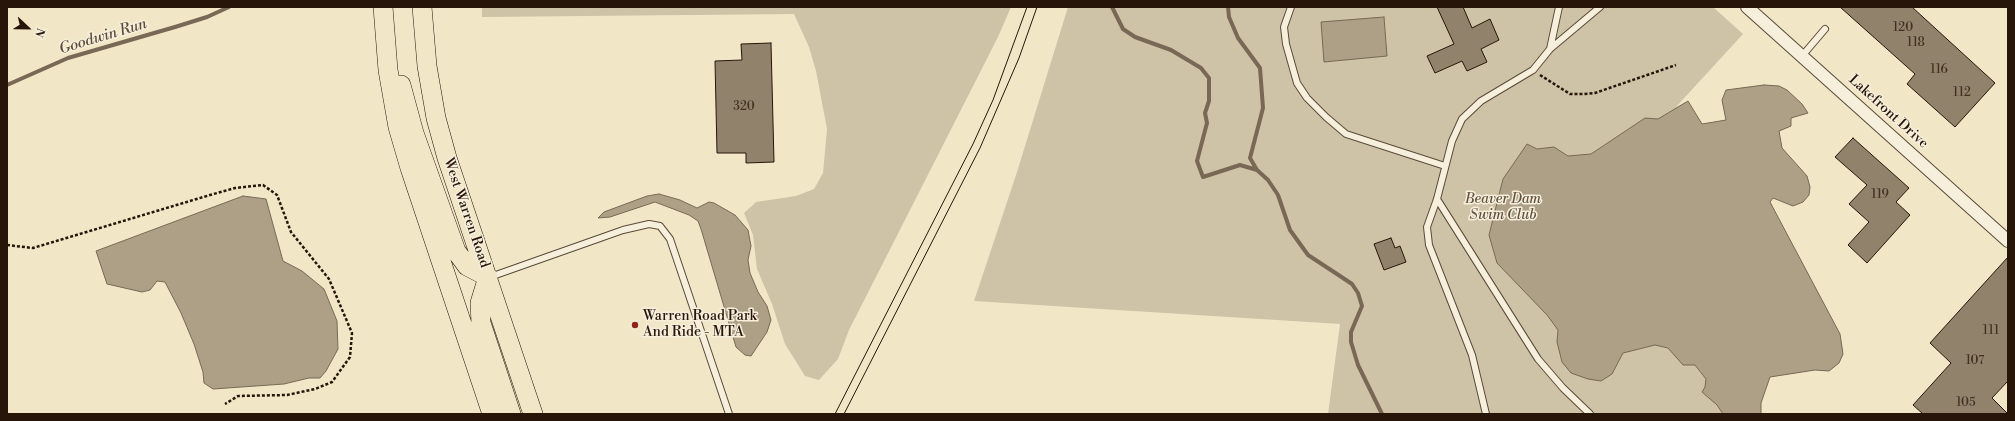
<!DOCTYPE html>
<html>
<head>
<meta charset="utf-8">
<style>
  body { margin:0 }
  #map { position:relative; width:2015px; height:421px; overflow:hidden; background:#f1e7c7; font-family:"Libre Bodoni",serif }
  canvas { display:block }
  .frame { position:absolute; inset:0; border:8px solid #28150a; pointer-events:none }
  .north { position:absolute; left:8px; top:8px; width:40px; height:40px; -webkit-text-stroke:3px #f6efdb; paint-order:stroke; rotate:112deg; font-size:11px; font-weight:700; line-height:16px; text-align:center; color:#28150a }
  .north::after { content:''; display:block; margin:auto; width:14px; height:18px; background:#28150a; clip-path:polygon(50% 0,100% 100%,50% 72%,0 100%) }
</style>
</head>
<body>
<div id="map">
<canvas width="2015" height="421"></canvas>
<div class="frame"></div>
<div class="north">N</div>
</div>
<script>
const c = document.querySelector('canvas').getContext('2d');
c.lineJoin = 'round';
function fillPath(path, color) { c.fillStyle = color; c.fill(path, 'evenodd'); }
const toPath = rows => new Path2D(rows.map(r => 'M' + r).join(''));
function stroke(path, color, width, dash) { c.strokeStyle = color; c.lineWidth = width; c.lineCap = dash ? 'butt' : 'round'; c.setLineDash(dash || []); c.stroke(path); }
function write(font, color, halo, rows, align = 'center') {
  c.font = font + ' "Libre Bodoni",serif'; c.lineWidth = 3; c.setLineDash([]); c.textBaseline = 'middle'; c.strokeStyle = halo; c.fillStyle = color; for (const [text, x, y, turn = 0] of rows) {
    c.save(); c.translate(x, y); c.rotate((+turn || 0) * Math.PI / 180); c.textAlign = isNaN(turn) ? turn : align; if (halo) c.strokeText(text, 0, 0); c.fillText(text, 0, 0); c.restore();
  }
}
fillPath(toPath([
  [482,7,1011,7,998,37,849,330,838,359,819,380,805,376,785,344,772,304,757,269,753,235,744,213,756,202,796,196,814,189,823,173,827,129,816,71,809,47,794,14,482,17],
  [1068,7,1713,7,1743,34,1676,107,1688,101,1702,124,1726,120,1722,100,1726,90,1764,85,1779,86,1787,90,1802,104,1808,113,1791,118,1791,126,1779,132,1782,148,1807,176,1810,187,1809,195,1803,202,1793,206,1773,198,1770,202,1840,334,1843,354,1839,363,1829,371,1815,370,1770,377,1761,403,1761,414,1328,414,1340,324,974,301,1017,172]
]), '#cfc3a7');
const water = toPath([
  [1384,17,1387,56,1324,62,1321,22,1384,17],
  [1764,85,1779,86,1787,90,1802,104,1808,113,1791,118,1791,126,1779,131,1782,148,1807,176,1810,187,1809,195,1803,202,1793,206,1773,198,1770,202,1840,334,1843,354,1839,363,1829,371,1815,370,1770,377,1761,403,1761,414,1723,414,1717,405,1702,392,1705,387,1706,379,1695,365,1683,365,1668,348,1655,345,1623,353,1612,374,1601,381,1588,379,1571,373,1562,362,1557,342,1558,330,1547,315,1497,263,1489,235,1503,179,1527,144,1537,149,1554,147,1568,156,1591,154,1645,118,1658,119,1688,101,1702,124,1726,120,1722,100,1726,90,1764,85],
  [659,194,680,200,697,208,709,202,714,203,735,215,748,230,751,246,748,260,750,273,758,292,767,306,771,320,767,332,751,356,745,355,736,347,701,229,698,221,689,215,655,202,610,217,598,218,604,212,647,196,659,194],
  [243,196,266,199,283,261,302,271,324,289,337,321,338,349,326,371,320,378,309,378,284,384,213,389,204,383,203,372,194,344,181,313,165,282,157,281,150,290,142,292,107,284,96,251,243,196]
]);
fillPath(water, '#ada087');
stroke(water, '#786855', 1);
stroke(toPath([
  [1112,7,1123,29,1135,37,1171,50,1201,68,1209,78,1209,101,1205,113,1207,123,1197,161,1203,177,1240,165,1257,170],
  [1228,7,1229,17,1238,38,1260,68,1263,108,1250,158,1257,170,1268,180,1278,195,1290,230,1308,255,1340,276,1352,284,1358,293,1362,306,1351,332,1351,342,1358,365,1382,414],
  [7,85,68,58,175,27,207,17,229,7]
]), '#786855', 4);
const building = toPath([
  [1437,7,1463,7,1472,28,1490,19,1499,40,1481,49,1487,62,1467,71,1462,61,1435,73,1427,56,1454,44,1437,7],
  [1840,7,1912,7,1995,83,1955,127,1907,84,1915,74,1840,7],
  [771,43,774,162,746,163,746,153,717,153,715,61,742,60,741,44,771,43],
  [1853,138,1909,188,1896,202,1910,215,1867,263,1848,245,1869,222,1849,204,1867,185,1835,157,1853,138],
  [1391,238,1395,248,1400,246,1406,262,1384,270,1374,244,1391,238],
  [2008,257,2008,381,1992,398,2008,414,1923,414,1913,405,1951,363,1930,343,2008,257]
]);
fillPath(building, '#91826c');
stroke(building, '#28150a', 1);
const lane = toPath([
  [1291,7,1284,27,1286,44,1297,83,1307,98,1326,117,1346,134,1445,166],
  [1550,49,1559,7],
  [1802,56,1825,29],
  [1437,199,1538,359,1563,388,1590,414],
  [490,277,623,230,649,224,660,226,670,239,729,414],
  [1486,414,1472,355,1429,245,1427,227,1437,199,1452,141,1462,119,1481,101,1533,70,1550,49,1600,7]
]);
const street = toPath([
  [1747,7,2008,241]
]);
const primary = toPath([
  [383,7,388,70,398,127,410,168,492,414],
  [422,7,427,66,436,118,447,158,533,414],
  [401,85,414,133,456,251,467,266,488,277],
  [488,277,480,303,481,323,511,414]
]);
stroke(lane, '#5a4a39', 8);
stroke(street, '#5a4a39', 14);
stroke(primary, '#28150a', 20);
stroke(toPath([
  [1540,75,1570,94,1584,94,1595,93,1676,65],
  [7,245,33,248,210,195,235,188,263,185,277,195,291,232,329,279,352,333,350,357,332,382,315,389,287,395,238,396,225,404]
]), '#28150a', 2.5, [3, 2]);
stroke(lane, '#f6efdb', 6);
stroke(street, '#f6efdb', 12);
stroke(primary, '#f1e7c7', 19);
stroke(toPath([
  [835,414,973,144,993,100,1027,7],
  [844,414,980,148,1019,58,1037,7]
]), '#28150a', 1);
for (const [x, y, r, color] of [
  [635,325,4,"#8f2418"]
]) { const dot = new Path2D(); dot.arc(x, y, r, 0, 2 * Math.PI); c.fillStyle = color; c.fill(dot); stroke(dot, '#f6efdb', 1.5); }
write('12px', '#423022', null, [
  ["120",1903,28],
  ["118",1916,43],
  ["116",1939,70],
  ["112",1962,93],
  ["320",744,107],
  ["119",1880,195],
  ["111",1991,331],
  ["107",1975,361],
  ["105",1966,403]
]);
write('14px', '#28150a', '#f6efdb', [
  ["Lakefront Drive",1888,112,42],
  ["West Warren Road",466,213,71]
]);
write('italic 14px', '#625241', '#f6efdb', [
  ["Beaver Dam",1503,200],
  ["Swim Club",1503,216]
]);
write('14px', '#28150a', '#f6efdb', [
  ["Warren Road Park",643,317],
  ["And Ride - MTA",643,333]
], 'left');
write('italic 15px', '#5d4d3c', '#f6efdb', [
  ["Goodwin Run",103,37,-17]
]);
</script>
</body>
</html>
